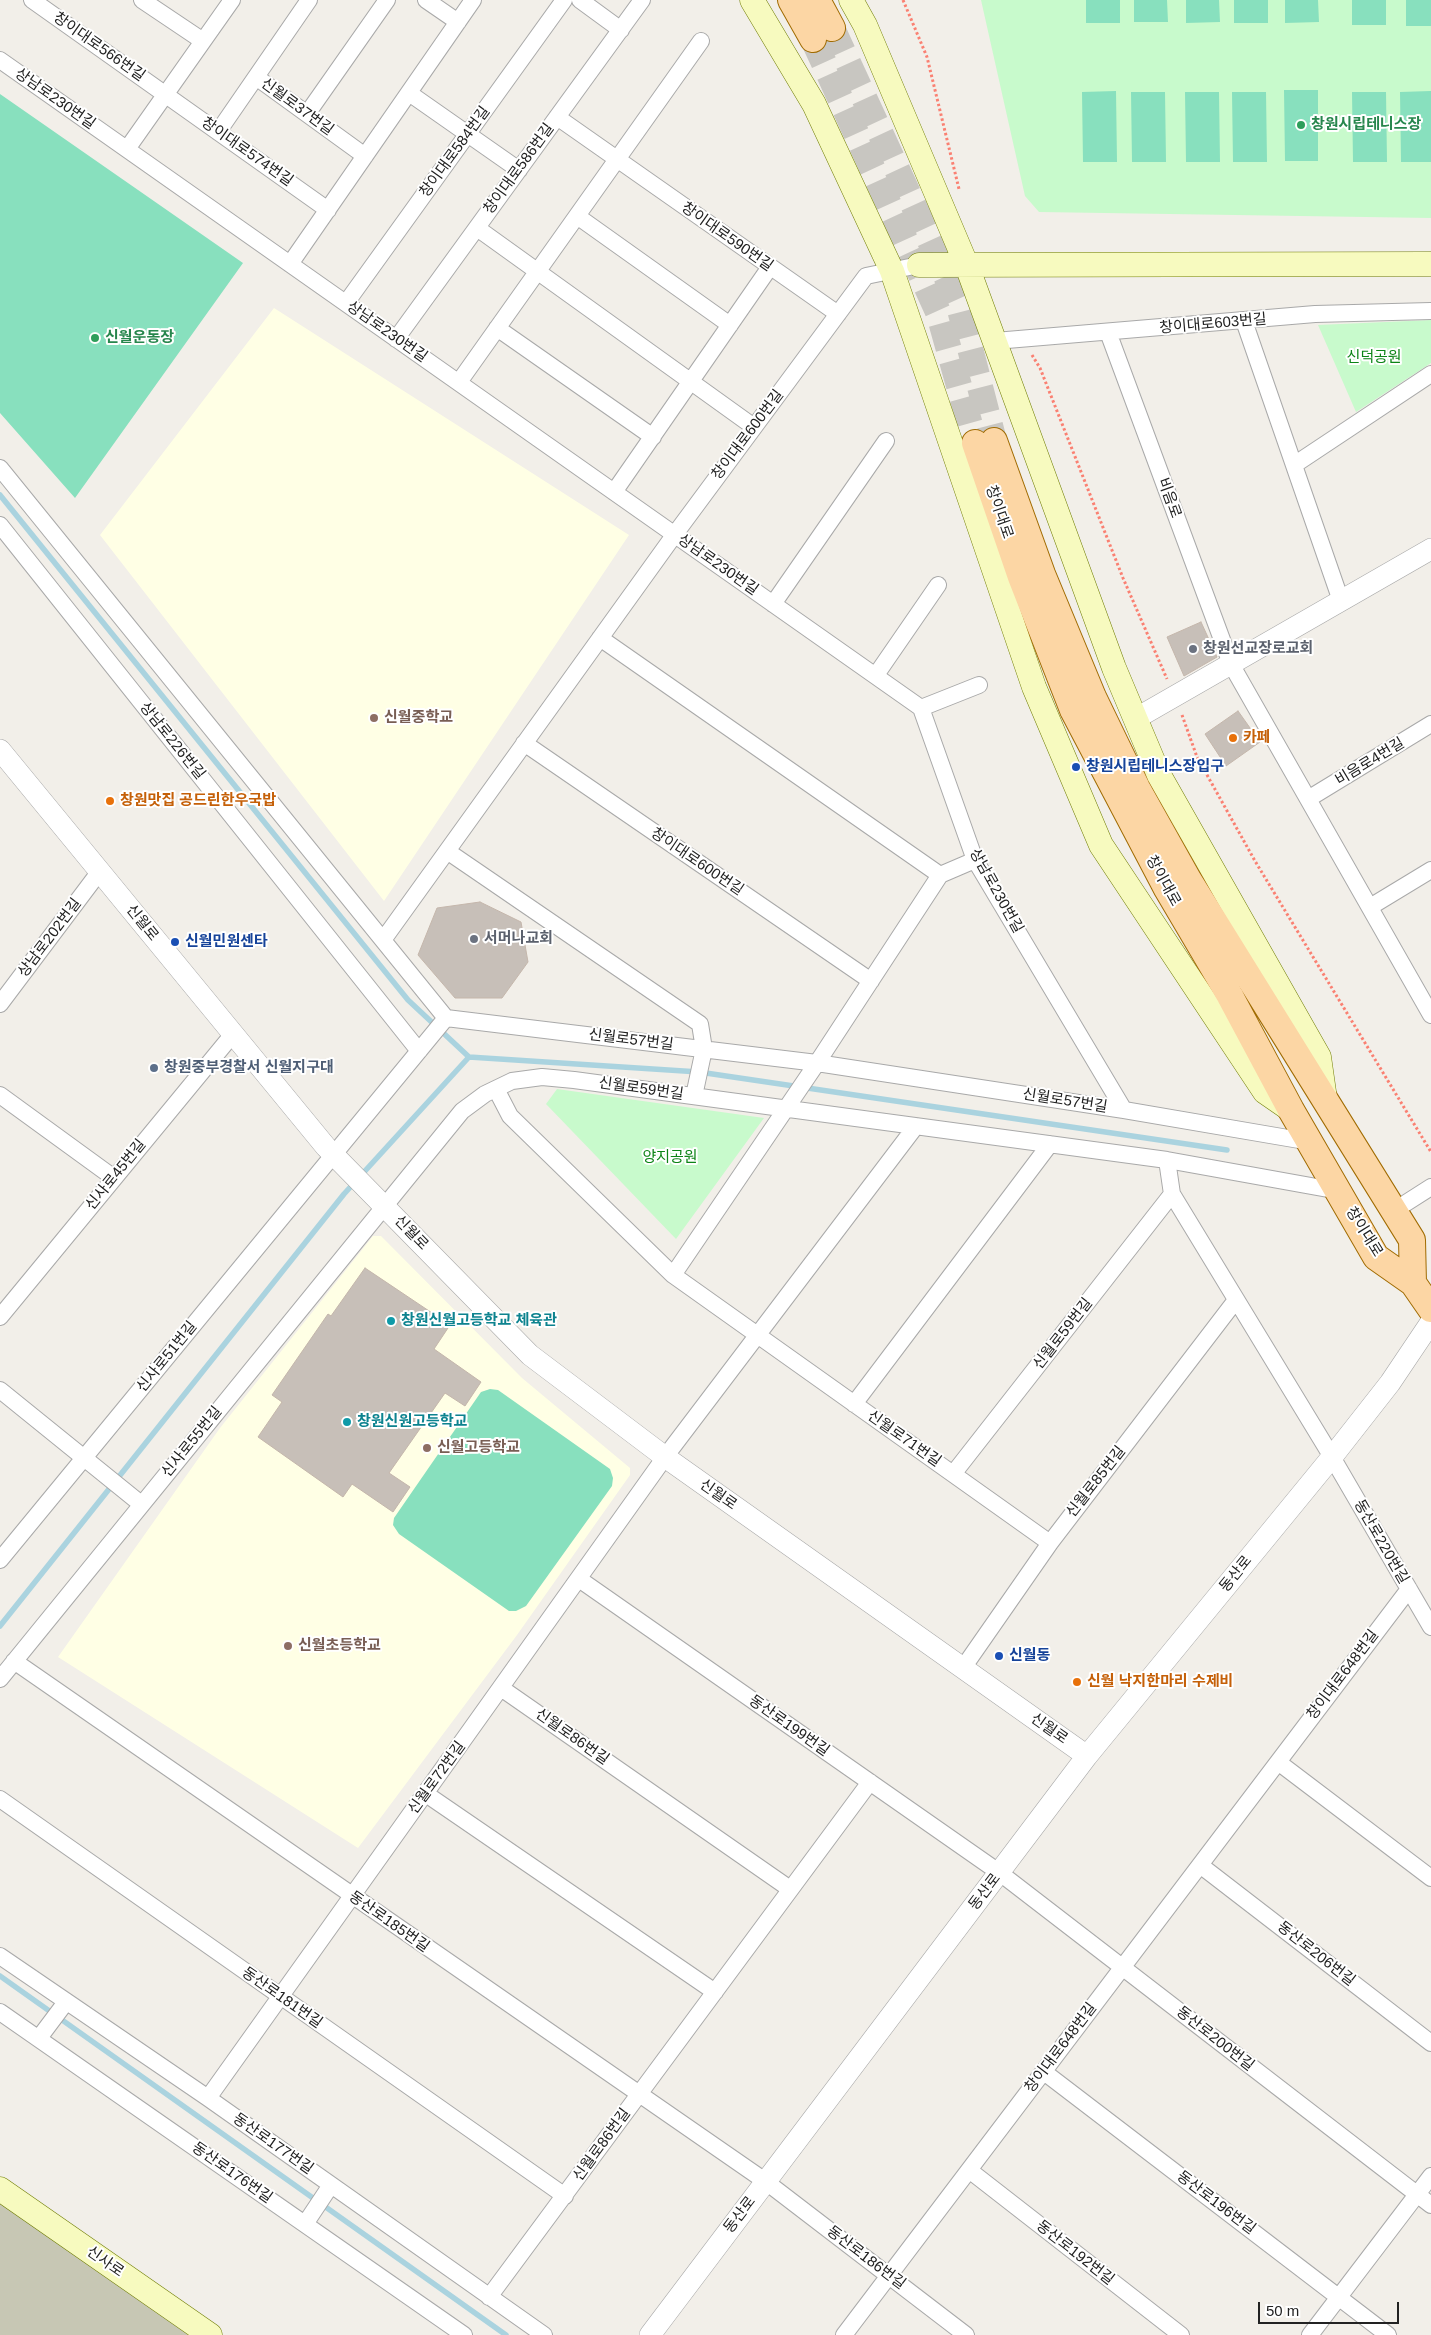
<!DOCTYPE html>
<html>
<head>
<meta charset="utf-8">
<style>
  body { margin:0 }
  #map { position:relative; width:1431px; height:2335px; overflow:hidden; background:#f2efe9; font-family:Arial,sans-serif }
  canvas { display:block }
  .scale { position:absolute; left:1258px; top:2302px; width:141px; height:22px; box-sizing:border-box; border:2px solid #222; border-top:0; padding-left:6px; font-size:15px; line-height:18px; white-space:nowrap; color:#222; -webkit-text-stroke:4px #fff; paint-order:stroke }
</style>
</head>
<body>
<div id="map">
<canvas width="1431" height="2335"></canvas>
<div class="scale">50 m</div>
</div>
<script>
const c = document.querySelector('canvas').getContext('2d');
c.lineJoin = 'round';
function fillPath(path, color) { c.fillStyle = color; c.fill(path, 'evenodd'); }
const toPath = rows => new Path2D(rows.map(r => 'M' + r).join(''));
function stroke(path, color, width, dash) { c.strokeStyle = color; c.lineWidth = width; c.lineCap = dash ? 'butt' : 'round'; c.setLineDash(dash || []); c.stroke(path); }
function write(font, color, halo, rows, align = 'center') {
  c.font = font + ' Arial,"Noto Sans KR",sans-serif'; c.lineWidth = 4; c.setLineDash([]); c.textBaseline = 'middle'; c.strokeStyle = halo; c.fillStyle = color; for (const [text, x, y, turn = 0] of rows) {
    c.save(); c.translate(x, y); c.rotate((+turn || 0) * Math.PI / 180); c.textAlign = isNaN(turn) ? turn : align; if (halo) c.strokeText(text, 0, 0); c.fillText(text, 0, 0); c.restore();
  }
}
fillPath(toPath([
  [274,308,629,535,384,901,100,535],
  [373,1236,381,1236,522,1378,630,1468,630,1475,517,1635,358,1848,58,1657,220,1428]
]), '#ffffe5');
fillPath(toPath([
  [0,2189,210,2335,0,2335]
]), '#c7c7b4');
fillPath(toPath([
  [981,0,1431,0,1431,218,1039,212,1025,196],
  [1431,320,1431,363,1356,412,1318,325],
  [557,1089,764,1118,676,1239,546,1104]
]), '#c8facc');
fillPath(toPath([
  [1086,0,1120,0,1120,23,1086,23],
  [1134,0,1167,0,1168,22,1134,22],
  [1186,0,1219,0,1220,22,1186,23],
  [1234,0,1268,0,1268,23,1234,23],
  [1285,0,1318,0,1319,22,1285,23],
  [1352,0,1386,0,1386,25,1352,25],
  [1406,0,1431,0,1431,26,1406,26],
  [1284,90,1318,90,1318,161,1285,161],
  [1116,91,1117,162,1083,162,1082,92],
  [1431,91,1431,162,1401,162,1400,92],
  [1131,92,1165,92,1166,162,1132,162],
  [1185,92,1219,92,1220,162,1186,162],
  [1232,92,1266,92,1267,162,1233,162],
  [1352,92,1386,92,1387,162,1353,162],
  [0,94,243,263,75,498,0,413],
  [490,1389,498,1390,610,1469,613,1478,612,1486,526,1606,516,1611,509,1611,399,1534,393,1525,394,1518,481,1392]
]), '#88e0be');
stroke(toPath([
  [0,495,408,1000,469,1057],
  [0,1626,344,1194,469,1057,699,1072,1227,1150],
  [0,1976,506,2335]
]), '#aad3df', 5.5);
const building = toPath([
  [1201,622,1217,657,1184,676,1167,637,1201,622],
  [1238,711,1260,742,1226,766,1205,734,1238,711],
  [480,902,521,922,528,962,502,998,455,998,418,955,437,908,480,902],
  [365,1268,450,1325,434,1349,481,1382,465,1406,445,1393,389,1473,410,1487,393,1512,352,1484,343,1497,258,1437,282,1402,272,1395,328,1314,331,1316,365,1268]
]);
fillPath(building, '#c7bfb8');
stroke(building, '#c4b6ab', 1);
stroke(toPath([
  [832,28,958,302,994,441],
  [813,39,939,314,975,443]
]), '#c8c6c1', 26, [26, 13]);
const minor = toPath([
  [32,0,328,210],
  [142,0,203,41],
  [426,0,458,22],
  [580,0,621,30],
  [0,60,921,708,975,860,1124,1110],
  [256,77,365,156],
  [409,93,519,170],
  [307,114,387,0],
  [557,117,838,314],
  [218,132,309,0],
  [127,149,232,0],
  [577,216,730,325],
  [477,228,754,427],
  [290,264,473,0],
  [346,303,564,0],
  [1244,321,1341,601],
  [497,328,653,437],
  [1108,332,1231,664,1431,1015],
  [396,339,642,0],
  [995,341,1315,314,1431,311],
  [459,382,701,41],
  [1294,465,1431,374],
  [0,468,446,1018],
  [614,492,770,267],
  [0,525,419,1051],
  [773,604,886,441],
  [600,638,940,875],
  [876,675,938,585],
  [921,708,979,685],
  [524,743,871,981],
  [1308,799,1431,724],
  [447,851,700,1024,704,1049,694,1096],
  [1370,907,1431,870],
  [383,940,675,534,866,276,919,265],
  [0,1004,100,871],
  [496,1089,510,1116,673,1275,1050,1543],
  [0,1095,114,1178],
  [1167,1160,1172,1194,1332,1457,1431,1627],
  [1395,1210,1431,1187],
  [673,1275,817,1063,940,875,975,860],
  [0,1317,233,1034],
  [0,1390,141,1504],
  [854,1404,1050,1144],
  [953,1474,1172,1194],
  [0,1560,446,1018,817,1063,1124,1110,1311,1142],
  [579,1579,1000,1873,1431,2205],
  [14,1661,765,2181,966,2335],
  [963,1668,1050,1543,1236,1300],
  [0,1679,462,1111,485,1094,512,1081,542,1077,574,1080,1167,1160,1339,1191],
  [501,1688,790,1889],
  [1278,1762,1431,1878],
  [426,1794,715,1992],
  [0,1799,565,2196],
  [1200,1865,1431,2043],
  [0,1956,208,2098,544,2335],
  [0,2012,464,2335],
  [39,2038,66,2002],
  [1044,2072,1388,2335],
  [208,2098,665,1457,916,1126],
  [969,2170,1181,2335],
  [305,2224,331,2185],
  [489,2297,870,1782],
  [844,2335,1409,1589],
  [1310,2335,1431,2176]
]);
const tertiary = toPath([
  [1135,719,1431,549],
  [0,750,326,1147,530,1355,665,1457,1087,1756],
  [650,2335,1087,1756,1332,1457,1390,1383,1431,1322]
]);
const secondary = toPath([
  [752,0,814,104,892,271,1034,687,1101,845,1265,1092,1291,1110],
  [851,0,865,25,967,266,1114,668,1159,775,1319,1057,1325,1099],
  [919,265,1431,264],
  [0,2189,210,2335]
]);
const primary = toPath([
  [791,0,813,39],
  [817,0,832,28],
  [994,441,1042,574,1093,697,1137,788,1188,879,1412,1240,1413,1283],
  [975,443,1021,577,1073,710,1167,889,1230,996,1291,1110,1376,1257,1413,1283,1431,1309]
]);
stroke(minor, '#a9a9a9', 18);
stroke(tertiary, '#a9a9a9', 22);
stroke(secondary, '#707d05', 25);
stroke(primary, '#a06b00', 28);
stroke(toPath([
  [903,0,927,57,959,189],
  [1032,355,1040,368,1123,578,1167,679],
  [1182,715,1197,757,1255,861,1431,1152]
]), '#fa8072', 3, [2.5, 2.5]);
stroke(minor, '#fff', 16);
stroke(tertiary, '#fff', 21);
stroke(secondary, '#f7fabf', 24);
stroke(primary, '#fcd6a4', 26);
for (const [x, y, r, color] of [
  [1301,125,5,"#2e9e5b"],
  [95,338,5,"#2e9e5b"],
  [1193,649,5,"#6b7280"],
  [374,718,5,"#8d6e63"],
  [1233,738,5,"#e8710a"],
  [1076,767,5,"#1a4fb4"],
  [110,801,5,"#e8710a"],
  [474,939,5,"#6b7280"],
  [175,942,5,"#1a4fb4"],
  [154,1068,5,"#5c6f8a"],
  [391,1321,5,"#0f9aa8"],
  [347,1422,5,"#0f9aa8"],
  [427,1448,5,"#8d6e63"],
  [288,1646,5,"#8d6e63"],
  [999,1656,5,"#1a4fb4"],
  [1077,1682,5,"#e8710a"]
]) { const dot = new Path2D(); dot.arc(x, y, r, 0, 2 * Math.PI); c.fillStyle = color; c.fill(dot); stroke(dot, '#fff', 2); }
write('15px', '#222', '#fff', [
  ["창이대로566번길",99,47,35],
  ["상남로230번길",55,99,35],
  ["신월로37번길",297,107,36],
  ["창이대로574번길",247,152,35],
  ["창이대로584번길",455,152,-54],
  ["창이대로586번길",519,169,-54],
  ["창이대로590번길",727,237,35],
  ["창이대로603번길",1213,324,-5],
  ["상남로230번길",387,332,35],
  ["창이대로600번길",748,435,-53],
  ["비음로",1169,498,70],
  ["창이대로",999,512,71],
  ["상남로230번길",718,565,35],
  ["상남로226번길",172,741,51],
  ["비음로4번길",1370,762,-31],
  ["창이대로600번길",697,862,34],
  ["창이대로",1163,881,61],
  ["상남로230번길",996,891,61],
  ["신월로",142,923,51],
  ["상남로202번길",50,938,-53],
  ["신월로57번길",631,1040,7],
  ["신월로59번길",641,1089,8],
  ["신월로57번길",1065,1101,9],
  ["신사로45번길",116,1175,-51],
  ["창이대로",1364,1232,58],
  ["신월로",411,1233,46],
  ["신월로59번길",1063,1334,-52],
  ["신사로51번길",167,1357,-51],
  ["신월로71번길",904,1439,35],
  ["신사로55번길",192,1442,-51],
  ["신월로85번길",1096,1482,-52],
  ["신월로",718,1495,35],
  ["동산로220번길",1381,1542,60],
  ["동산로",1236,1574,-51],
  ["창이대로648번길",1343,1675,-53],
  ["동산로199번길",789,1726,35],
  ["신월로",1049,1729,35],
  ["신월로86번길",572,1737,35],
  ["신월로72번길",437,1778,-54],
  ["동산로",985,1892,-53],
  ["동산로185번길",389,1922,35],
  ["동산로206번길",1316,1954,38],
  ["동산로181번길",282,1998,35],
  ["동산로200번길",1215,2039,38],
  ["창이대로648번길",1061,2048,-53],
  ["동산로177번길",273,2144,35],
  ["신월로86번길",602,2145,-54],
  ["동산로176번길",232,2173,35],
  ["동산로196번길",1216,2203,37],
  ["동산로",740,2215,-53],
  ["동산로192번길",1075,2253,38],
  ["동산로186번길",866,2258,37],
  ["신사로",105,2262,35]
]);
write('bold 15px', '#27864d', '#fff', [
  ["창원시립테니스장",1311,125],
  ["신월운동장",105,338]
], 'left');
write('15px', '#0c8416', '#fff', [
  ["신덕공원",1374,358],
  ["양지공원",670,1158]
]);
write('bold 15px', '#5b616d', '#fff', [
  ["창원선교장로교회",1203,649],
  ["서머나교회",484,939]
], 'left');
write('bold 15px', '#785e54', '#fff', [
  ["신월중학교",384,718],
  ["신월고등학교",437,1448],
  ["신월초등학교",298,1646]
], 'left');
write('bold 15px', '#c56008', '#fff', [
  ["카페",1243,738],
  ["창원맛집 공드린한우국밥",120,801],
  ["신월 낙지한마리 수제비",1087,1682]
], 'left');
write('bold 15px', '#164399', '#fff', [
  ["창원시립테니스장입구",1086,767],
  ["신월민원센타",185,942],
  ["신월동",1009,1656]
], 'left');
write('bold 15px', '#4e5e75', '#fff', [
  ["창원중부경찰서 신월지구대",164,1068]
], 'left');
write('bold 15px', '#0d838f', '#fff', [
  ["창원신월고등학교 체육관",401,1321],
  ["창원신원고등학교",357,1422]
], 'left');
</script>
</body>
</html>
